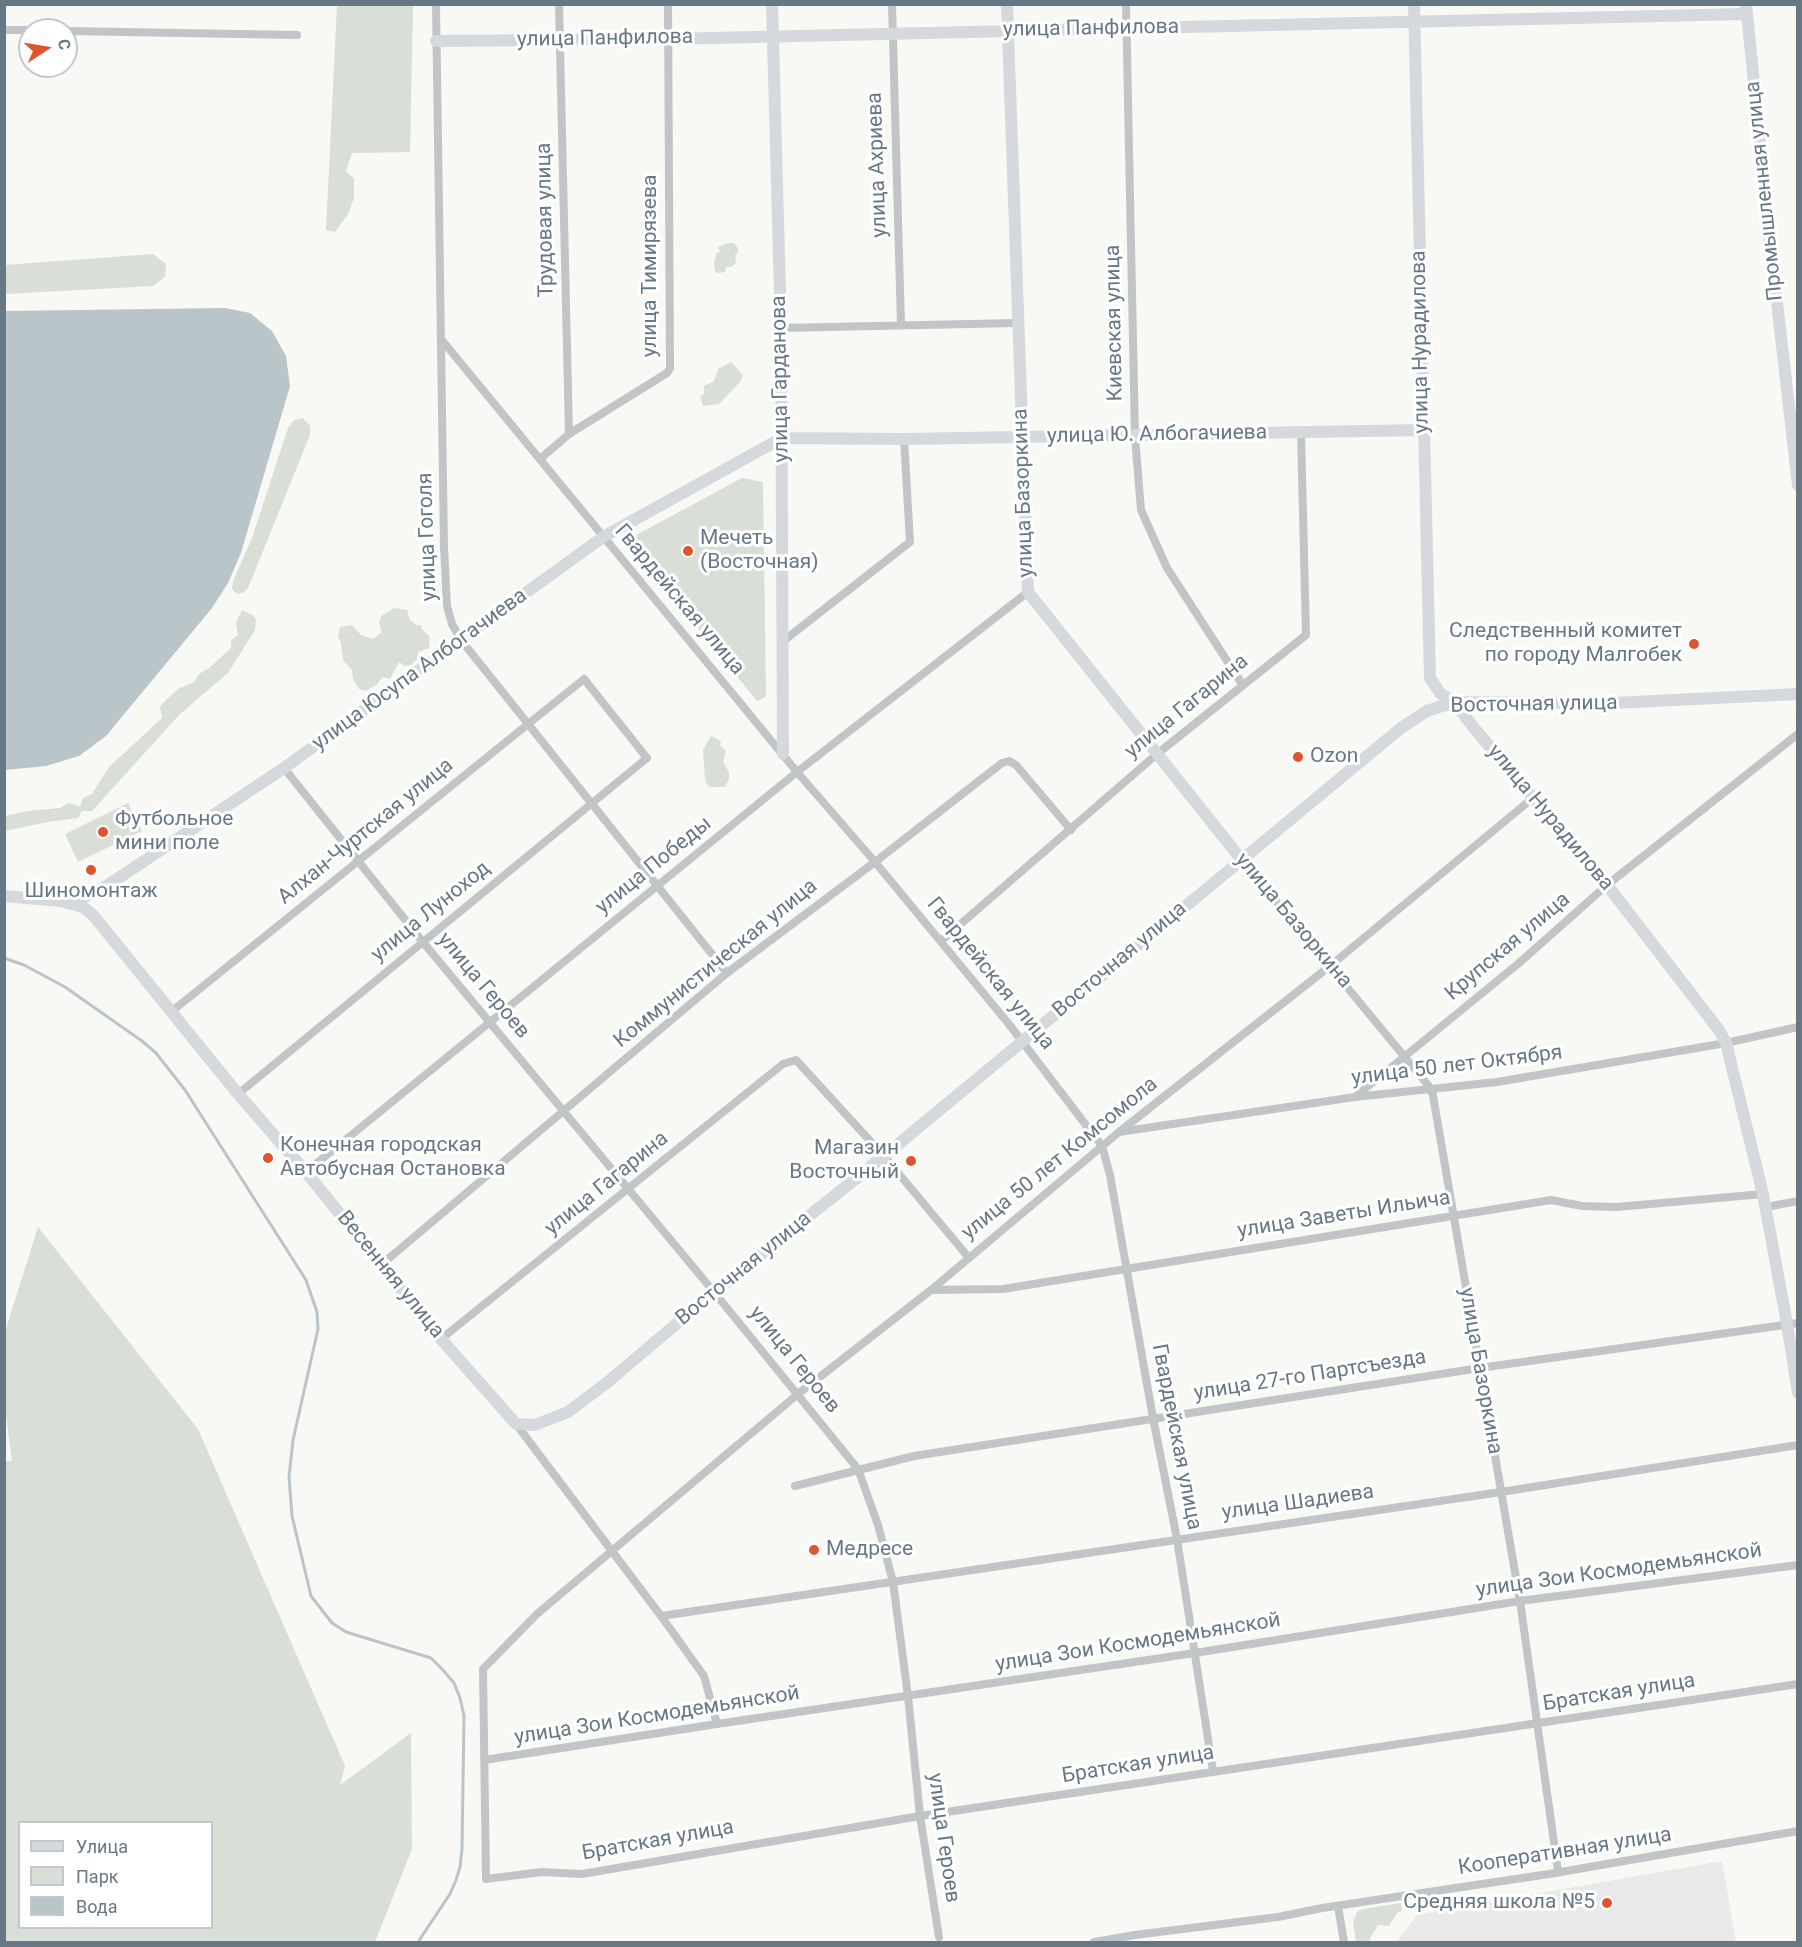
<!DOCTYPE html>
<html>
<head>
<meta charset="utf-8">
<style>
  body { margin:0 }
  #map { position:relative; width:1802px; height:1947px; overflow:hidden; background:#f8f8f5; font-family:Roboto,sans-serif }
  canvas { display:block }
  .frame { position:absolute; inset:0; border:6px solid #677885; pointer-events:none }
  .legend { position:absolute; left:18px; top:1821px; width:195px; height:108px; box-sizing:border-box; background:#fff; border:2px solid #c2c9ce; margin:0; padding:8px 10px; list-style:none; font-size:18px; color:#677885 }
  .legend li { display:flex; align-items:center; gap:12px; height:30px }
  .legend b { width:30px; border:2px solid #c2c9ce }
  .north { position:absolute; left:18px; top:18px; width:60px; height:60px; box-sizing:border-box; background:#fff; border:2px solid #c2c9ce; border-radius:50%; rotate:78deg; font-size:16px; font-weight:700; line-height:24px; text-align:center; color:#677885 }
  .north::after { content:''; display:block; margin:auto; width:21px; height:27px; background:#df542e; clip-path:polygon(50% 0,100% 100%,50% 72%,0 100%) }
</style>
</head>
<body>
<div id="map">
<canvas width="1802" height="1947"></canvas>
<div class="frame"></div>
<ul class="legend">
<li><b style="height:8px;background:#d5d9dd"></b>Улица</li>
<li><b style="height:16px;background:#d9ded6"></b>Парк</li>
<li><b style="height:16px;background:#bac5c9"></b>Вода</li>
</ul>
<div class="north">С</div>
</div>
<script>
const c = document.querySelector('canvas').getContext('2d');
c.lineJoin = 'round';
function fillPath(path, color) { c.fillStyle = color; c.fill(path, 'evenodd'); }
const toPath = rows => new Path2D(rows.map(r => 'M' + r).join(''));
function stroke(path, color, width, dash) { c.strokeStyle = color; c.lineWidth = width; c.lineCap = dash ? 'butt' : 'round'; c.setLineDash(dash || []); c.stroke(path); }
function write(font, color, halo, rows, align = 'center') {
  c.font = font + ' Roboto,sans-serif'; c.lineWidth = 6; c.setLineDash([]); c.textBaseline = 'middle'; c.strokeStyle = halo; c.fillStyle = color; for (const [text, x, y, turn = 0] of rows) {
    c.save(); c.translate(x, y); c.rotate((+turn || 0) * Math.PI / 180); c.textAlign = isNaN(turn) ? turn : align; if (halo) c.strokeText(text, 0, 0); c.fillText(text, 0, 0); c.restore();
  }
}
fillPath(toPath([
  [1722,1861,1736,1942,1397,1942,1417,1915]
]), '#e8e9e8');
fillPath(toPath([
  [337,5,413,5,410,152,352,153,346,171,354,179,354,198,348,214,335,232,326,230],
  [729,243,734,243,738,248,738,252,735,255,736,263,731,267,726,267,725,272,717,273,715,271,714,263,717,252,720,252,718,247],
  [153,254,166,264,165,277,153,286,5,294,5,265],
  [731,362,743,375,740,382,719,404,703,406,700,396,704,394,704,386,714,381,718,369],
  [303,418,310,426,310,435,248,588,243,593,237,594,232,589,233,581,252,538,288,428,294,420],
  [742,478,763,482,766,697,757,701,627,540],
  [394,608,407,610,410,620,416,625,421,625,422,629,430,637,429,648,418,652,417,659,411,665,405,666,399,662,390,679,383,677,376,685,366,691,359,689,353,679,352,670,343,660,341,643,338,636,340,627,352,625,361,635,373,639,382,632,379,623,381,616],
  [242,610,254,616,256,620,255,630,228,673,180,714,92,811,82,811,78,818,48,822,5,831,5,816,28,811,60,808,69,803,80,807,83,798,92,794,109,767,162,718,160,707,163,703,179,688,193,683,199,674,209,668,231,648,231,640,238,635,236,623],
  [711,736,721,741,720,745,726,751,723,762,729,772,729,779,725,787,709,787,705,780,703,750],
  [128,803,142,831,78,862,65,834],
  [38,1227,198,1429,345,1766,340,1785,411,1733,412,1849,375,1942,5,1942,4,1461,12,1461,4,1401,4,1335],
  [212,1822,212,1928,20,1928,20,1822],
  [1401,1903,1402,1911,1397,1913,1389,1926,1378,1925,1369,1940,1371,1942,1356,1942,1353,1922,1357,1912,1363,1909]
]), '#d9ded6');
fillPath(toPath([
  [225,308,250,313,272,331,286,356,290,386,241,553,228,583,212,608,106,736,79,756,46,766,5,770,5,311]
]), '#bac5c9');
stroke(toPath([
  [4,958,24,965,65,987,142,1041,156,1053,185,1090,306,1280,317,1312,318,1329,293,1440,289,1477,292,1516,311,1596,332,1623,346,1632,431,1658,443,1670,454,1683,460,1698,464,1716,462,1849,460,1867,456,1880,450,1894,418,1942]
]), '#bac5c9', 3);
stroke(toPath([
  [436,4,444,547,447,606,452,624,461,640,727,973],
  [559,4,569,434],
  [892,4,901,325],
  [1126,4,1135,436,1141,510,1167,568,1242,684],
  [4,30,30,30],
  [66,31,297,35],
  [781,328,1017,323],
  [441,339,797,772,875,862,1008,1023,1102,1146,1110,1175,1153,1418,1177,1539,1213,1771],
  [540,459,569,434,667,373,670,368,668,4],
  [782,642,910,542,904,439],
  [284,768,422,941,714,1292,858,1469,878,1525,893,1582,908,1696,920,1816,939,1937],
  [1534,797,1330,966,1119,1132,931,1290,798,1394,537,1614,483,1669,486,1879,542,1872,582,1874,920,1816,1798,1684],
  [1241,859,1432,1090,1520,1601,1558,1871],
  [941,941,1157,754,1306,635,1301,433],
  [171,1012,584,679,647,758,238,1094],
  [1355,1097,1519,963,1607,885,1798,734],
  [1119,1132,1355,1097,1497,1082,1726,1043,1798,1027],
  [306,1172,797,772,1028,592],
  [1766,1207,1798,1201],
  [381,1265,727,973,875,862,1002,763,1009,761,1016,765,1071,830],
  [931,1290,1003,1289,1551,1200,1582,1206,1617,1207,1763,1194],
  [441,1339,783,1064,796,1060,884,1156,969,1258],
  [516,1424,661,1616,704,1676,717,1724],
  [795,1486,914,1456,1480,1368,1798,1323],
  [661,1616,1501,1492,1798,1445],
  [484,1760,717,1724,1195,1653,1520,1601,1798,1565],
  [1338,1906,1344,1942],
  [1094,1942,1135,1935,1278,1917,1322,1908,1549,1874,1798,1831]
]), '#c1c5c8', 8);
stroke(toPath([
  [772,4,781,328,783,754],
  [1007,4,1028,592,1241,859],
  [1414,4,1430,678,1440,693,1454,702,1474,728,1607,885,1719,1030,1726,1043,1763,1194,1787,1324,1798,1393],
  [1746,4,1771,250,1798,485],
  [436,41,668,39,1746,14],
  [4,896,60,901,83,907,93,915,238,1094,306,1172,441,1339,516,1424,535,1425,568,1412,609,1381,714,1292,884,1156,1401,728,1427,711,1454,702,1613,703,1798,694],
  [67,900,82,898,105,887,284,768,603,537,782,438,904,439,1423,430]
]), '#d5d9dd', 12);
for (const [x, y, r, color] of [
  [688,551,6,"#df542e"],
  [1694,644,6,"#df542e"],
  [1298,757,6,"#df542e"],
  [103,832,6,"#df542e"],
  [91,870,6,"#df542e"],
  [268,1158,6,"#df542e"],
  [911,1161,6,"#df542e"],
  [814,1550,6,"#df542e"],
  [1607,1903,6,"#df542e"]
]) { const dot = new Path2D(); dot.arc(x, y, r, 0, 2 * Math.PI); c.fillStyle = color; c.fill(dot); stroke(dot, '#fff', 2); }
write('21px', '#677885', '#fff', [
  ["улица Панфилова",1091,29,-1],
  ["улица Панфилова",605,39,-1],
  ["улица Ахриева",878,165,-92],
  ["Промышленная улица",1765,191,-96],
  ["Трудовая улица",546,220,-91],
  ["улица Тимирязева",651,266,-90],
  ["Киевская улица",1115,323,-91],
  ["улица Нурадилова",1421,342,-91],
  ["улица Гарданова",781,379,-91],
  ["улица Ю. Албогачиева",1157,435,-1],
  ["улица Базоркина",1024,493,-92],
  ["улица Гоголя",428,537,-92],
  ["Гвардейская улица",679,600,50],
  ["улица Юсупа Албогачиева",420,670,-36],
  ["Восточная улица",1534,705,-1],
  ["улица Гагарина",1187,707,-39],
  ["улица Нурадилова",1550,818,50],
  ["Алхан-Чуртская улица",366,832,-39],
  ["улица Победы",654,866,-39],
  ["улица Луноход",431,912,-39],
  ["улица Базоркина",1293,921,50],
  ["Крупская улица",1508,947,-40],
  ["Восточная улица",1120,960,-40],
  ["Коммунистическая улица",716,964,-39],
  ["Гвардейская улица",990,974,51],
  ["улица Героев",483,986,50],
  ["улица 50 лет Октября",1457,1066,-7],
  ["улица 50 лет Комсомола",1060,1159,-39],
  ["улица Гагарина",607,1184,-39],
  ["улица Заветы Ильича",1344,1215,-9],
  ["Восточная улица",744,1269,-39],
  ["Весенняя улица",390,1275,51],
  ["улица Героев",794,1360,51],
  ["улица Базоркина",1480,1371,80],
  ["улица 27-го Партсъезда",1310,1376,-9],
  ["Гвардейская улица",1176,1437,79],
  ["улица Шадиева",1298,1503,-8],
  ["улица Зои Космодемьянской",1619,1571,-8],
  ["улица Зои Космодемьянской",1138,1643,-9],
  ["Братская улица",1619,1693,-9],
  ["улица Зои Космодемьянской",657,1716,-9],
  ["Братская улица",1138,1765,-9],
  ["улица Героев",943,1838,82],
  ["Братская улица",658,1841,-10],
  ["Кооперативная улица",1565,1852,-9]
]);
write('21px', '#677885', '#fff', [
  ["Мечеть",700,539],
  ["(Восточная)",700,563],
  ["Следственный комитет",1682,632,"right"],
  ["по городу Малгобек",1682,656,"right"],
  ["Ozon",1310,757],
  ["Футбольное",115,820],
  ["мини поле",115,844],
  ["Шиномонтаж",91,892,"center"],
  ["Конечная городская",280,1146],
  ["Автобусная Остановка",280,1170],
  ["Магазин",899,1149,"right"],
  ["Восточный",899,1173,"right"],
  ["Медресе",826,1550],
  ["Средняя школа №5",1595,1903,"right"]
], 'left');
</script>
</body>
</html>
